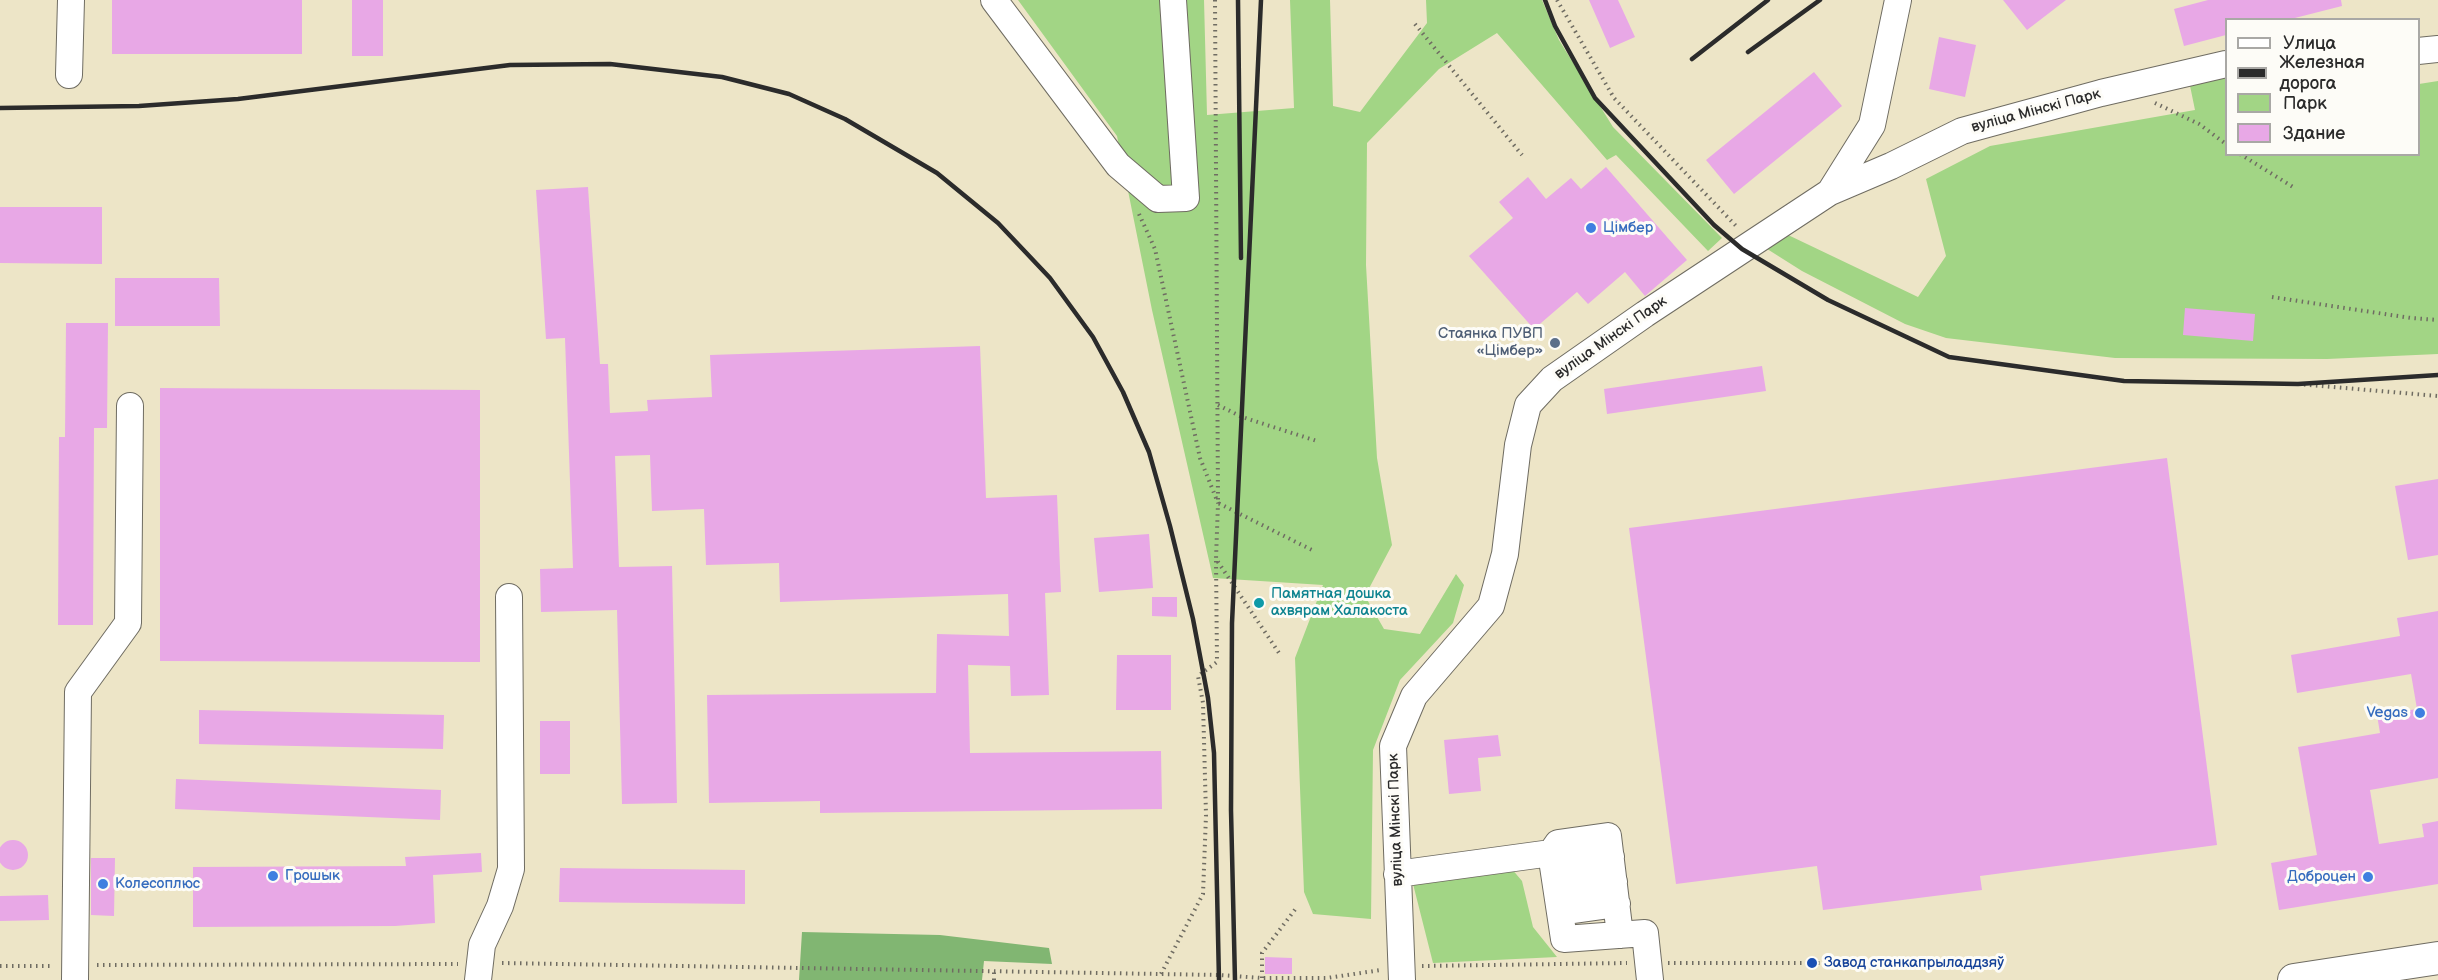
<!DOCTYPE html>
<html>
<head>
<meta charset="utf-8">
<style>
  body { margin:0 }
  #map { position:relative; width:2438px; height:980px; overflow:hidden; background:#ede5c7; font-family:"Balsamiq Sans",sans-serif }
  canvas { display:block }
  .legend { position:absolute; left:2225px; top:18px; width:195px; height:138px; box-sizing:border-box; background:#fdfcf7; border:2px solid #a9a8a5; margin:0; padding:8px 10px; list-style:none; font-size:18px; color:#2b2b2b }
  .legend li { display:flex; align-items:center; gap:12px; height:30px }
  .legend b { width:30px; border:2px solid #a9a8a5 }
</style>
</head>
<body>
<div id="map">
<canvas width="2438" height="980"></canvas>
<ul class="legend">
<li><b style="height:8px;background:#fff"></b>Улица</li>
<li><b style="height:8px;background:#2b2b2b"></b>Железная дорога</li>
<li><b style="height:16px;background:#a2d585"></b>Парк</li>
<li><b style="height:16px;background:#e8a8e6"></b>Здание</li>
</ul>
</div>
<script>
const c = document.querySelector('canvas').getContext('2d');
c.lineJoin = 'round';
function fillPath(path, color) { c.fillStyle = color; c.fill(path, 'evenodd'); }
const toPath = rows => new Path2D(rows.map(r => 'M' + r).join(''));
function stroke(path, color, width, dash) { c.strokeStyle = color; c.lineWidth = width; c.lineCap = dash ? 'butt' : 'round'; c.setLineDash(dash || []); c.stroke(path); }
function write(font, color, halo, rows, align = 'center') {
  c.font = font + ' "Balsamiq Sans",sans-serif'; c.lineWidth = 6; c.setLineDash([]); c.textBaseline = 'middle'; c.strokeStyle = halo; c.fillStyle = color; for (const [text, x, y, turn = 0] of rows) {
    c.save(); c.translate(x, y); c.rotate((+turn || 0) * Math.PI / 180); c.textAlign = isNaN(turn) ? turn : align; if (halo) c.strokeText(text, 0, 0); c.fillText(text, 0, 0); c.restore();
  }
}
fillPath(toPath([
  [1018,0,1204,0,1207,115,1294,108,1290,0,1330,0,1333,106,1360,112,1427,23,1426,0,1542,0,1559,40,1613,127,1722,238,1708,251,1616,155,1607,160,1497,33,1439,69,1367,143,1366,265,1377,458,1392,545,1365,596,1384,629,1420,634,1456,574,1464,585,1453,623,1400,680,1373,750,1371,919,1313,914,1304,892,1295,658,1323,585,1213,578,1152,310,1117,136],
  [2226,72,2226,154,2418,154,2419,84,2438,81,2438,354,2327,359,2115,358,1946,338,1905,324,1802,271,1764,247,1786,234,1918,297,1946,256,1926,179,1990,146,2195,110,2188,76],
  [1511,868,1522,881,1533,927,1557,957,1433,963,1411,876]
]), '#a2d585');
fillPath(toPath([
  [802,932,940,935,1049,948,1052,964,984,961,982,980,799,980]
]), '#81b672');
fillPath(toPath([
  [112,0,302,0,302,54,112,54],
  [352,0,383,0,383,56,352,56],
  [1589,0,1618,0,1635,37,1610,48],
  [2003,0,2066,0,2027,30],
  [2208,0,2341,0,2342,6,2287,20,2226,20,2226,35,2184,46,2174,9],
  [1939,37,1976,45,1965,97,1929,89],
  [1814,72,1842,106,1734,194,1706,160],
  [1606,167,1687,260,1645,296,1625,272,1588,304,1577,292,1534,329,1469,256,1513,218,1499,202,1528,177,1546,199,1571,178,1581,189],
  [588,187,600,364,608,364,610,413,648,411,647,400,712,397,710,355,980,346,986,498,1057,495,1061,592,1045,593,1049,695,1011,696,1010,666,968,665,970,753,1161,751,1162,809,820,813,820,801,709,803,707,695,936,693,937,634,1009,636,1008,594,780,602,779,563,706,565,704,509,652,511,650,455,615,456,619,567,672,566,677,803,622,804,617,610,541,612,540,569,573,568,565,338,546,339,536,190],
  [0,207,102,207,102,264,0,263],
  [115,278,219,278,220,326,115,326],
  [2185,308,2255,314,2253,341,2183,335],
  [66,323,108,323,107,428,94,428,93,625,58,625,59,437,65,437],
  [1762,366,1766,391,1607,414,1604,389],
  [160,388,480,390,480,662,160,661],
  [2167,458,2217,845,1980,876,1982,890,1823,910,1817,866,1676,884,1629,528],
  [2438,479,2438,555,2408,560,2395,486],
  [1149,534,1153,588,1099,592,1094,538],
  [1152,597,1177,597,1177,617,1152,616],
  [2438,611,2438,778,2370,790,2379,844,2424,837,2422,824,2438,821,2438,884,2279,910,2271,863,2317,855,2298,747,2380,733,2377,715,2417,709,2411,674,2297,693,2291,655,2400,636,2397,618],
  [1117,655,1171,655,1171,710,1116,710],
  [199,710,444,715,443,749,199,744],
  [540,721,570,721,570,774,540,774],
  [1498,735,1501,756,1478,758,1481,791,1449,794,1444,740],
  [176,779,441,790,440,820,175,809],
  '-2 855a15 15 0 1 1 30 0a15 15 0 1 1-30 0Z',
  [481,853,482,872,433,875,435,923,395,926,193,927,193,867,406,866,405,857],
  [91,858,115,858,114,916,91,915],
  [560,868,745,870,745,904,559,902],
  [48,895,49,920,0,921,0,896],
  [1265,957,1292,958,1292,974,1265,974]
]), '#e8a8e6');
const minor = toPath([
  [994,0,1118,165,1158,199,1186,198,1173,0],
  [2418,51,2438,49],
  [69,75,71,0],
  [1830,192,1872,125,1898,0],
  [1551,853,1558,843,1608,836,1620,935],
  [1553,864,1611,857],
  [1397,874,1551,853,1564,939,1645,933,1650,980],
  [1557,889,1614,882],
  [1560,912,1617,904],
  [75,980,78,692,128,623,130,406],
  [478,980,482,945,500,906,511,869,509,597],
  [1402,980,1393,746,1414,696,1491,606,1505,554,1518,445,1528,405,1552,379,1645,314,1830,192,1891,166,1962,131,2101,93,2226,64]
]);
const major = toPath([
  [2294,980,2438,958]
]);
stroke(minor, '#6f6c62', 28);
stroke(major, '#6f6c62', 34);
stroke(toPath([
  [1215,0,1218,503,1312,550],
  [1557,0,1614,98,1738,228],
  [1415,24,1522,155],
  [2155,103,2199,124,2226,144],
  [2240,154,2293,187],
  [1139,214,1155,249,1200,458,1218,503,1216,559,1281,656],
  [2272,297,2411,318,2438,320],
  [2298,384,2438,396],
  [1218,405,1242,417,1317,441],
  [502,963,1219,975,1262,978,1327,978,1381,970],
  [1668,963,1979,963,1979,970],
  [97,965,458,964],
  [0,966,53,966],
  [1422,966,1627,963],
  [1161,974,1203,894,1206,815,1203,703,1198,676,1217,662,1216,560],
  [1262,978,1262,953,1297,907],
  [994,980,994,972]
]), '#6f6c62', 4, [1.5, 4.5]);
stroke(minor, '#fff', 26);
stroke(major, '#fff', 32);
stroke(toPath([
  [1238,0,1241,258],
  [1545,0,1555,26,1595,98,1714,225,1742,249,1828,300,1949,357,2124,381,2298,384,2438,375],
  [1748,52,1820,0],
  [1692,59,1768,0],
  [0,108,139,106,238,99,510,65,610,64,722,77,789,94,845,119,937,173,998,223,1050,278,1093,337,1123,392,1149,452,1170,526,1193,619,1208,698,1214,753,1219,980],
  [1235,980,1231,810,1232,623,1261,0]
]), '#2b2b2b', 4.5);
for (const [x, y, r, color] of [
  [1591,228,6,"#3f7fe0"],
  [1555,343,6,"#5c6f8a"],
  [1259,603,6,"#0f9aa8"],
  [2420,713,6,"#3f7fe0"],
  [273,876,6,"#3f7fe0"],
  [2368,877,6,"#3f7fe0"],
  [103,884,6,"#3f7fe0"],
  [1812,963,6,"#1a4fb4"]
]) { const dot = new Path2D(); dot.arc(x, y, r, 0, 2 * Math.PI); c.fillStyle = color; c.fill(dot); stroke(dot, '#fdfcf7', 2); }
write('15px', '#2b2b2b', '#fdfcf7', [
  ["вуліца Мінскі Парк",2036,111,-15],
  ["вуліца Мінскі Парк",1611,338,-35],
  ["вуліца Мінскі Парк",1396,820,-92]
]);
write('15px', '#366cbe', '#fdfcf7', [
  ["Цімбер",1603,228],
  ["Vegas",2408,713,"right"],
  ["Грошык",285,876],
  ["Доброцен",2356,877,"right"],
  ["Колесоплюс",115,884]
], 'left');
write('15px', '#4e5e75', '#fdfcf7', [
  ["Стаянка ПУВП",1543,334],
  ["«Цімбер»",1543,351]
], 'right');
write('15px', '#0d838f', '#fdfcf7', [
  ["Памятная дошка",1271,594],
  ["ахвярам Халакоста",1271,611]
], 'left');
write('15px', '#164399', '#fdfcf7', [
  ["Завод станкапрыладдзяў",1824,963]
], 'left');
</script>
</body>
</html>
